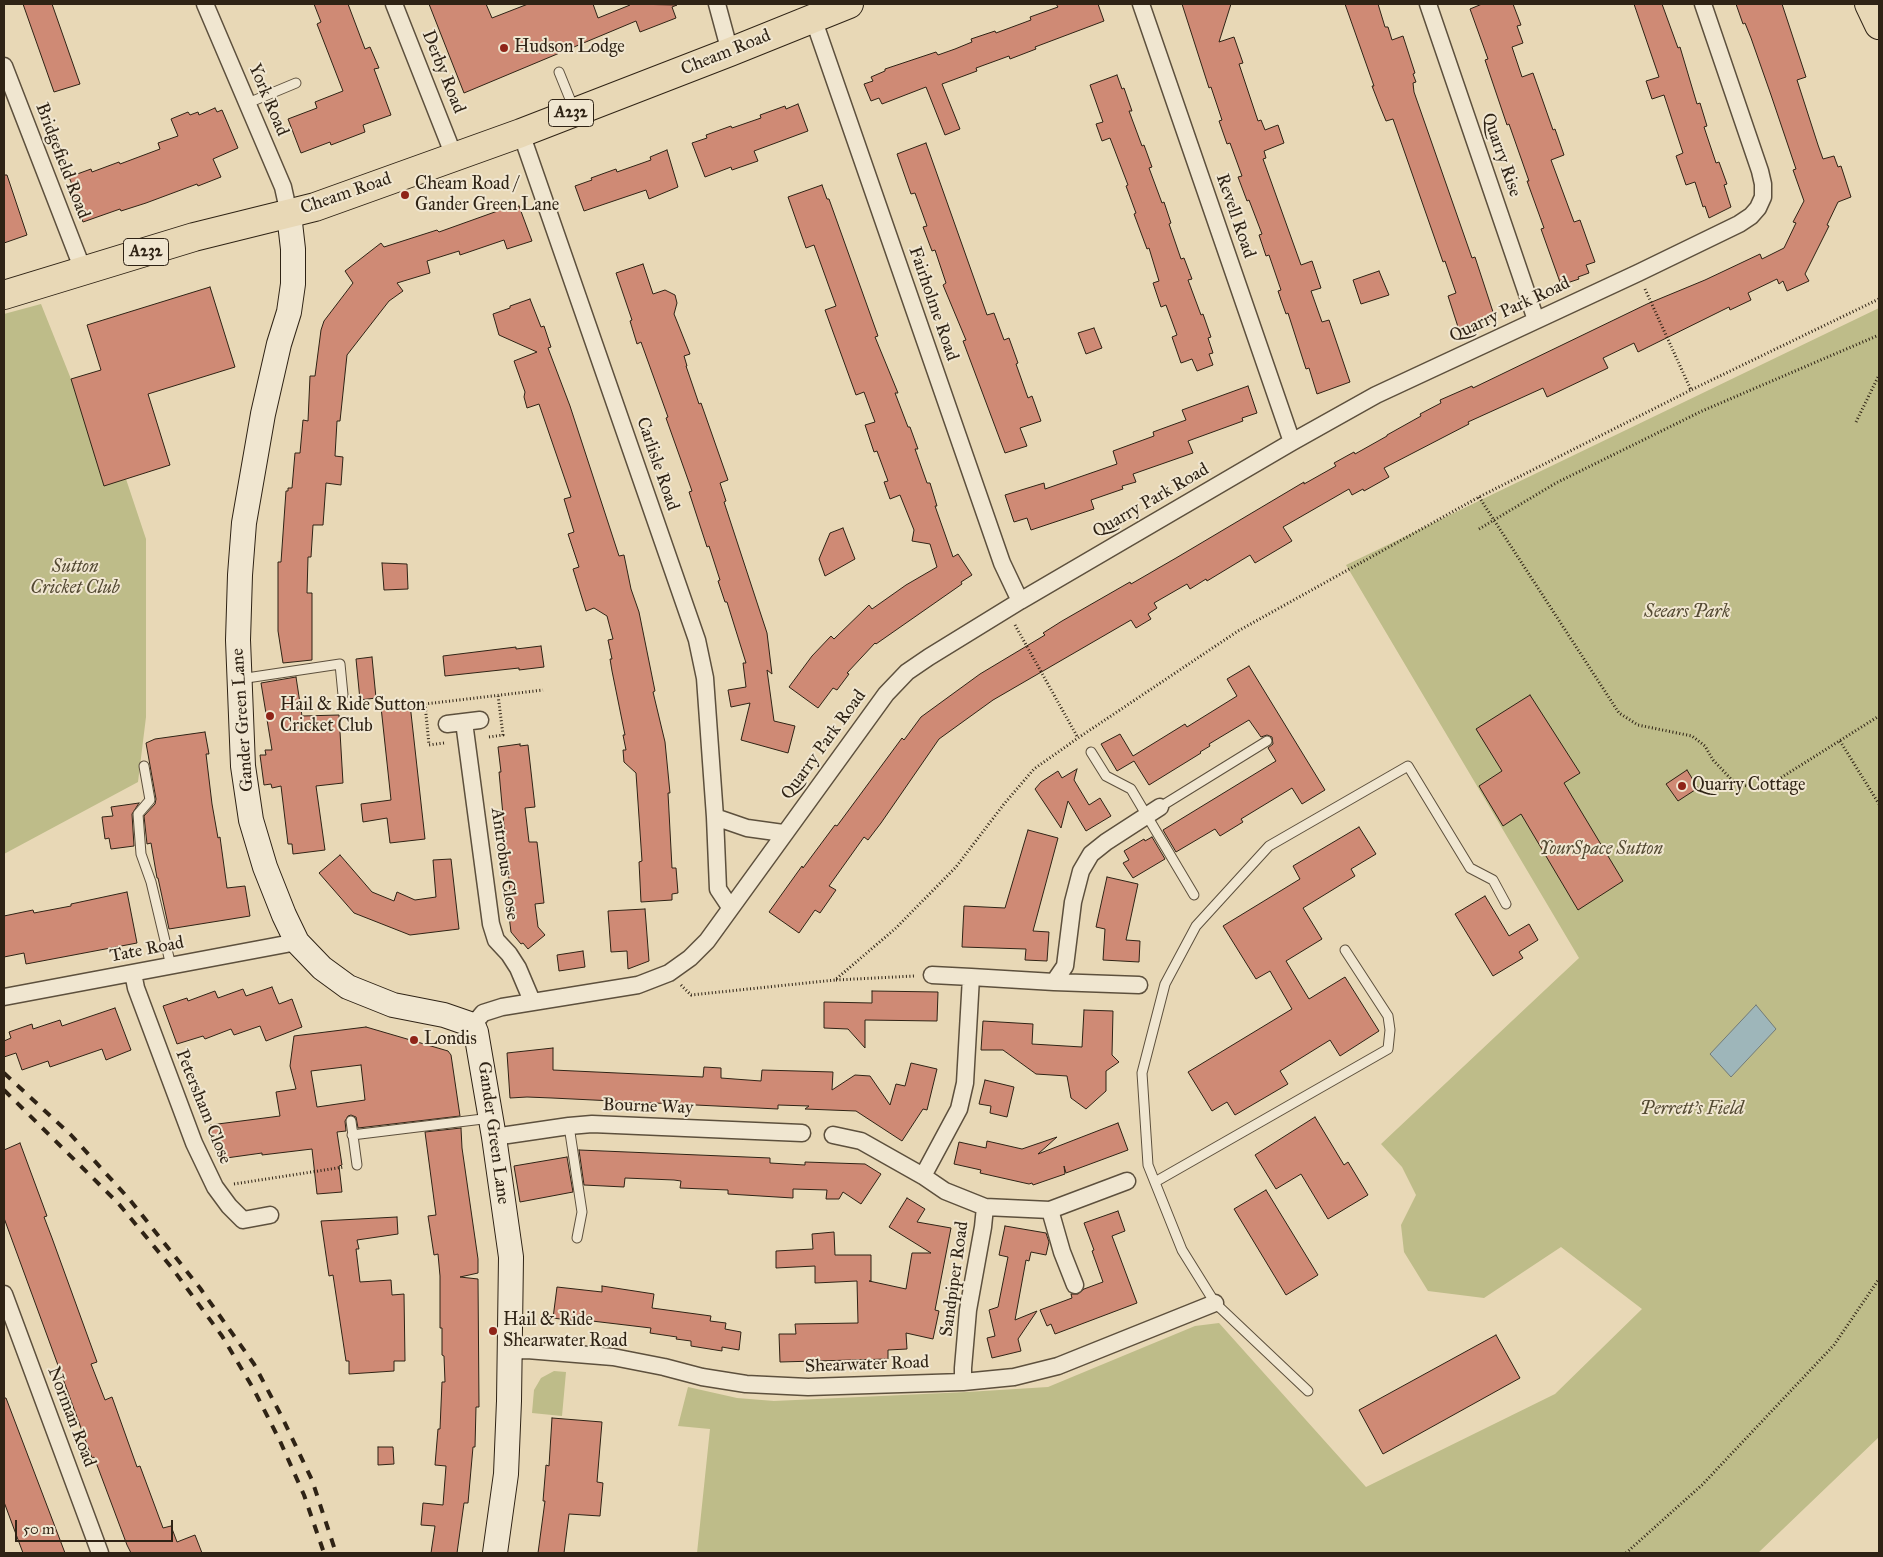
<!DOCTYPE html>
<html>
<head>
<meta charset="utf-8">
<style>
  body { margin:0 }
  #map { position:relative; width:1883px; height:1557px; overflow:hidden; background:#e8d8b6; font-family:"IM FELL Great Primer",serif }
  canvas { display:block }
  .frame { position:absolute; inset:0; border:5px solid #2f2315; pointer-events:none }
  .scale { position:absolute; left:15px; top:1520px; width:158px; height:22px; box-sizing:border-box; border:2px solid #2f2315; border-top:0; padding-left:6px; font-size:15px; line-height:18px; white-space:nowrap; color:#2f2315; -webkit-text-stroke:4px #f0e6d0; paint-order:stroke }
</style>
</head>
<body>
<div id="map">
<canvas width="1883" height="1557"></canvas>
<div class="frame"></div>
<div class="scale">50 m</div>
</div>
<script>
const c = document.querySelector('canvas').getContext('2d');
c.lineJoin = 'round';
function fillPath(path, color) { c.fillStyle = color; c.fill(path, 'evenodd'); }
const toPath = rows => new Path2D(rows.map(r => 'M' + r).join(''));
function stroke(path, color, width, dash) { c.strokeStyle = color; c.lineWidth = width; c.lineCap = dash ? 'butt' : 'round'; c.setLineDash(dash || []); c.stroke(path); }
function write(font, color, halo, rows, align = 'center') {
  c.font = font + ' "IM FELL Great Primer",serif'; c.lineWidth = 4; c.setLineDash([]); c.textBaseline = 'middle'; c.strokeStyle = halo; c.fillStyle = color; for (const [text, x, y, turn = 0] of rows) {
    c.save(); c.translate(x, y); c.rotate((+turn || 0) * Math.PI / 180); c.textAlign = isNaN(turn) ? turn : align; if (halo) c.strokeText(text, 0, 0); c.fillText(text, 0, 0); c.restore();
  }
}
fillPath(toPath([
  [41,304,71,379,104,485,126,479,146,539,146,717,138,782,4,854,4,314],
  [1879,308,1879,1437,1758,1553,697,1553,710,1429,678,1426,688,1387,737,1398,774,1401,967,1392,1048,1387,1195,1326,1219,1323,1366,1487,1555,1394,1642,1309,1561,1247,1484,1298,1428,1291,1404,1252,1401,1225,1416,1195,1402,1167,1381,1144,1579,958,1346,565],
  [554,1371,566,1372,562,1416,532,1413,534,1390,541,1378]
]), '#bebc89');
const water = toPath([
  [1756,1005,1776,1029,1731,1077,1710,1054,1756,1005]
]);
fillPath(water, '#9eb6ba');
stroke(water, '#727b78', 1);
const building = toPath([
  [23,4,52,4,80,84,54,92,23,4],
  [314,4,348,4,365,49,370,47,379,68,374,69,391,115,363,125,365,132,331,145,330,142,301,153,288,119,317,108,315,102,343,91,317,24,321,22,314,4],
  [429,4,486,4,492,18,528,4,593,4,598,18,630,5,630,4,677,5,672,7,676,18,640,32,636,21,464,93,429,4],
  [1056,4,1098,4,1104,21,1035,47,1036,49,1010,59,1009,56,976,68,977,71,942,84,960,129,945,135,926,87,882,104,879,98,871,101,864,84,873,81,871,77,885,71,885,69,936,52,938,55,955,49,972,42,971,39,995,31,996,33,1031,20,1030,17,1058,7,1056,4],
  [1182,4,1231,4,1219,42,1234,37,1243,63,1239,64,1258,121,1261,120,1265,130,1278,125,1284,143,1264,151,1266,158,1263,159,1301,265,1312,261,1321,288,1311,291,1322,322,1329,320,1350,382,1317,394,1309,368,1306,369,1288,313,1286,314,1281,300,1278,291,1281,290,1269,255,1266,256,1259,235,1262,234,1249,200,1247,201,1238,177,1242,176,1230,143,1227,144,1219,121,1222,120,1211,87,1209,88,1182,4],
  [1345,4,1378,4,1385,27,1388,27,1392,40,1403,36,1415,73,1413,74,1416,82,1413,83,1414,92,1472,258,1475,257,1495,318,1459,330,1448,296,1456,293,1445,261,1443,262,1393,119,1386,121,1379,104,1372,86,1374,86,1345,4],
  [1482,4,1513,4,1521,25,1517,26,1523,43,1512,47,1522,77,1533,73,1553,130,1555,129,1564,155,1551,160,1574,222,1580,220,1595,262,1586,265,1589,273,1578,277,1579,279,1561,285,1541,229,1544,228,1527,181,1529,181,1509,124,1507,125,1485,60,1488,59,1470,9,1482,4],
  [1634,4,1662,4,1678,48,1680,47,1697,104,1700,103,1707,126,1704,127,1716,163,1719,162,1727,184,1724,185,1731,207,1709,218,1705,206,1703,207,1695,182,1686,185,1676,156,1683,153,1664,95,1652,99,1646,81,1659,77,1634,4],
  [1736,4,1782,4,1806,77,1797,80,1818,145,1823,159,1834,156,1838,167,1841,166,1851,197,1838,202,1827,225,1829,226,1805,274,1809,281,1787,291,1783,281,1779,284,1777,279,1748,293,1751,300,1730,310,1729,307,1638,352,1634,343,1603,358,1608,368,1547,397,1543,388,1468,422,1469,424,1384,468,1389,477,1364,491,1363,489,1352,495,1349,489,1283,527,1292,541,1255,563,1250,555,1207,581,1206,579,1190,589,1187,584,1154,603,1157,608,1148,614,1151,619,1136,628,1131,620,993,700,939,739,881,823,868,840,864,837,829,886,836,890,820,913,815,910,799,933,769,912,802,866,803,868,835,825,837,826,902,738,904,740,921,717,980,674,1045,635,1043,633,1062,621,1130,582,1131,584,1176,558,1304,482,1304,484,1336,466,1334,463,1354,452,1355,454,1387,436,1387,435,1421,416,1420,414,1441,403,1440,400,1472,386,1473,388,1647,304,1705,280,1760,254,1762,259,1784,248,1796,223,1793,222,1804,201,1793,170,1796,169,1771,95,1751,38,1745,23,1743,24,1736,4],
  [1117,75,1122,89,1124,88,1132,111,1129,111,1142,146,1144,145,1152,167,1149,168,1162,203,1164,202,1171,223,1169,224,1181,259,1184,258,1192,279,1188,280,1201,315,1203,314,1211,337,1208,338,1213,353,1209,354,1213,365,1197,371,1192,359,1181,363,1172,337,1177,335,1166,305,1161,307,1153,283,1159,281,1149,248,1147,249,1134,214,1136,213,1126,186,1128,185,1110,138,1102,141,1096,124,1103,122,1090,85,1117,75],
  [798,104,808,131,754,151,758,161,732,170,731,167,705,177,692,143,707,138,706,135,731,126,732,128,761,118,760,115,785,106,786,109,798,104],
  [215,108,217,112,222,110,238,148,213,159,221,177,198,186,197,184,146,203,121,211,120,209,83,222,70,188,73,187,69,177,91,169,92,172,119,162,120,164,160,149,158,143,178,136,171,119,188,112,190,115,198,112,199,115,215,108],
  [926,143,987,315,994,313,1004,340,1009,338,1018,363,1016,364,1028,398,1032,396,1041,421,1020,428,1027,446,1005,453,963,341,966,340,943,285,946,283,935,250,932,251,923,227,927,226,915,193,911,194,897,154,926,143],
  [667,150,678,187,649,199,646,190,584,211,575,186,592,180,591,178,616,169,617,172,651,160,650,157,667,150],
  [4,175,7,175,27,235,4,243,4,175],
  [822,185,827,199,829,199,878,336,875,337,898,393,895,393,908,427,910,427,918,449,915,449,927,483,930,483,934,496,937,506,935,506,953,557,958,554,972,575,961,582,962,584,876,644,875,643,847,673,849,674,837,690,833,688,818,708,789,687,812,656,831,636,834,639,869,605,872,609,906,585,937,567,930,544,912,541,914,530,900,495,890,499,884,482,888,481,877,451,874,452,865,425,875,422,864,392,856,395,825,310,836,306,814,245,806,248,788,197,822,185],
  [519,206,532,241,507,249,504,240,460,255,459,251,427,261,430,273,397,283,403,291,389,301,347,355,340,421,337,421,335,456,343,457,341,485,326,483,323,525,313,525,311,557,308,557,307,593,312,593,312,660,283,663,278,631,278,562,281,562,286,491,288,491,288,488,292,488,295,453,300,453,303,420,308,421,310,376,315,376,321,330,324,321,353,283,345,271,381,243,384,247,437,230,439,232,506,208,507,210,519,206],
  [643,264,653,294,665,290,675,295,677,303,674,314,690,354,684,356,687,366,686,366,699,404,701,403,728,480,720,483,726,501,724,502,767,633,772,674,767,670,774,721,795,726,788,753,741,740,750,703,731,707,728,690,746,687,743,663,746,663,727,602,725,602,718,581,720,580,709,546,707,547,689,492,692,491,666,418,668,417,641,342,637,344,630,321,632,320,616,273,643,264],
  [1379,271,1389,295,1361,304,1353,280,1379,271],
  [210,287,235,367,148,394,170,465,104,486,71,379,101,370,87,325,210,287],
  [530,299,541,327,544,326,551,347,548,348,570,406,619,556,624,555,631,589,639,612,655,691,653,692,665,742,670,793,668,793,672,868,676,868,678,893,672,894,672,900,641,902,639,862,642,861,636,773,624,762,623,750,626,750,623,735,625,735,612,671,610,659,612,659,608,640,613,639,607,616,594,608,586,611,573,569,579,567,568,534,574,532,564,499,571,497,539,404,527,408,524,397,525,392,514,361,537,352,499,335,493,314,510,308,510,306,530,299],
  [1094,328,1102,348,1086,354,1078,333,1094,328],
  [1248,386,1257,413,1242,418,1243,421,1188,441,1193,453,1133,474,1136,482,1122,486,1123,489,1091,500,1094,509,1031,530,1027,518,1014,522,1005,495,1044,483,1045,489,1117,464,1113,451,1154,436,1153,432,1186,420,1182,410,1248,386],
  [843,528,855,559,825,576,819,559,830,533,843,528],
  [382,563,407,564,408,589,384,590,382,563],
  [541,646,544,667,519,670,519,668,445,676,443,656,516,647,516,649,541,646],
  [372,657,376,698,360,700,356,659,372,657],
  [1249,666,1325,790,1302,804,1292,788,1241,819,1243,822,1220,836,1215,829,1176,852,1163,830,1276,761,1268,748,1273,744,1272,737,1267,735,1261,737,1249,720,1209,744,1210,746,1200,752,1201,753,1149,785,1134,761,1117,771,1101,744,1120,734,1133,756,1185,724,1187,727,1237,696,1227,679,1249,666],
  [296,677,302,716,339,715,343,783,316,786,325,850,293,854,292,844,288,844,281,786,272,788,271,784,264,785,260,755,266,755,265,750,272,750,261,683,296,677],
  [1530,695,1580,773,1564,783,1623,881,1578,910,1521,814,1503,826,1479,786,1502,771,1476,729,1530,695],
  [410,704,425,839,390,843,387,818,363,822,361,804,391,800,381,707,410,704],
  [205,732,209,754,206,754,212,804,218,838,220,837,227,888,245,886,250,916,169,929,158,878,157,878,151,843,147,844,144,816,155,804,156,799,146,743,155,739,205,732],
  [520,744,520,746,528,745,535,807,525,808,529,842,537,842,544,903,535,904,538,927,545,935,528,949,523,943,521,944,511,932,506,891,510,891,499,772,501,772,498,747,520,744],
  [1077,769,1074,780,1089,805,1100,798,1111,816,1086,831,1068,801,1061,828,1035,789,1041,782,1058,771,1062,778,1077,769],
  [1687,770,1698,788,1678,801,1666,784,1687,770],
  [139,803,132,814,134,846,111,849,109,838,105,839,102,817,113,816,111,807,139,803],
  [1359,827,1376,854,1351,869,1355,876,1303,908,1322,939,1286,961,1309,999,1345,977,1379,1031,1340,1056,1330,1040,1280,1071,1288,1084,1235,1115,1227,1102,1212,1111,1188,1072,1292,1009,1270,971,1256,979,1223,926,1300,879,1293,866,1359,827],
  [1028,830,1058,838,1033,931,1049,932,1047,961,1025,960,1026,949,962,947,964,906,1005,908,1028,830],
  [1152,837,1165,859,1133,878,1123,863,1129,860,1124,851,1144,839,1145,841,1152,837],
  [340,855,372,892,394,901,397,892,415,900,436,897,433,860,451,859,459,929,410,935,354,913,319,873,340,855],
  [1107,877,1138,884,1126,940,1140,941,1139,962,1103,960,1105,929,1096,927,1107,877],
  [127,892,137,943,26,964,24,953,4,957,4,916,33,910,34,913,71,906,71,904,127,892],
  [1485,896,1509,936,1529,924,1538,940,1519,952,1523,958,1493,976,1455,914,1485,896],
  [645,909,649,961,628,969,627,951,611,952,608,911,645,909],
  [583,951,585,967,559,971,557,955,583,951],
  [272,987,279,1004,292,999,302,1027,266,1041,260,1026,234,1035,231,1029,205,1039,203,1036,177,1044,163,1006,187,998,188,1001,215,991,218,998,243,989,246,996,272,987],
  [872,991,938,992,937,1021,865,1020,865,1048,848,1029,824,1028,824,1002,872,1003,872,991],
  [115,1008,131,1050,106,1060,102,1049,50,1067,48,1061,22,1070,16,1053,4,1057,4,1041,11,1038,9,1032,32,1024,33,1029,60,1020,62,1026,115,1008],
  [1084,1010,1113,1011,1112,1055,1119,1062,1106,1071,1106,1091,1086,1109,1071,1098,1067,1076,1036,1074,1003,1050,981,1050,983,1021,1033,1024,1032,1044,1082,1047,1084,1010],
  [366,1027,448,1051,451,1055,460,1116,358,1128,356,1117,351,1115,348,1116,345,1121,346,1131,337,1132,342,1165,339,1166,342,1192,317,1194,312,1149,262,1155,262,1153,219,1159,216,1144,213,1145,210,1125,280,1116,276,1092,296,1089,290,1066,294,1036,366,1027],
  [361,1065,365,1100,317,1107,311,1071,361,1065],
  [553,1048,553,1070,703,1077,704,1067,721,1068,721,1078,761,1081,762,1070,833,1072,832,1090,855,1075,870,1076,890,1105,896,1084,905,1086,911,1063,937,1069,927,1110,923,1109,902,1141,856,1111,805,1109,809,1106,778,1105,778,1109,552,1098,527,1097,510,1098,507,1053,553,1048],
  [985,1080,1014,1087,1007,1117,990,1113,991,1106,979,1104,985,1080],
  [1315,1117,1344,1165,1348,1162,1368,1195,1328,1219,1301,1174,1276,1189,1255,1155,1315,1117],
  [1118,1123,1128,1150,1066,1173,1064,1166,1065,1174,1033,1185,1032,1183,1029,1184,980,1173,981,1170,954,1164,959,1142,986,1148,987,1141,1022,1149,1057,1137,1038,1154,1118,1123],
  [461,1128,462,1148,478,1259,478,1273,460,1277,478,1279,479,1407,476,1407,475,1447,473,1447,468,1503,464,1503,457,1553,431,1553,435,1526,421,1525,423,1503,443,1505,446,1466,435,1465,438,1429,440,1429,442,1382,445,1382,444,1356,442,1355,442,1328,440,1328,440,1276,438,1254,434,1255,428,1216,436,1215,425,1132,461,1128],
  [20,1143,47,1216,44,1217,52,1238,97,1362,91,1364,105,1400,112,1397,137,1467,140,1466,163,1528,171,1526,177,1542,195,1535,202,1553,131,1553,127,1545,94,1457,92,1458,4,1218,4,1150,20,1143],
  [579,1150,770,1158,770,1163,805,1165,805,1162,865,1164,881,1174,861,1204,843,1192,839,1199,826,1199,827,1190,793,1189,793,1198,728,1194,728,1190,680,1188,681,1181,674,1180,625,1178,624,1187,584,1185,579,1150],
  [567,1157,573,1192,520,1202,514,1166,567,1157],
  [1266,1190,1318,1275,1286,1295,1234,1209,1266,1190],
  [907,1198,925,1209,917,1222,951,1228,935,1310,939,1311,933,1339,906,1333,907,1349,888,1350,888,1359,780,1362,779,1334,796,1334,795,1324,858,1323,857,1281,815,1283,815,1266,776,1268,776,1251,813,1249,812,1234,834,1232,835,1255,871,1255,871,1281,869,1281,906,1289,912,1253,931,1253,889,1227,907,1198],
  [1118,1211,1125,1231,1112,1236,1137,1303,1055,1334,1051,1324,1047,1326,1040,1310,1072,1298,1071,1294,1078,1294,1084,1289,1103,1282,1092,1251,1094,1250,1084,1223,1118,1211],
  [397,1217,398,1234,357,1240,359,1249,356,1249,360,1282,391,1280,392,1295,404,1294,405,1361,394,1361,394,1371,349,1374,349,1361,346,1361,333,1275,329,1276,321,1221,397,1217],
  [1005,1226,1046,1233,1049,1242,1046,1255,1031,1252,1029,1261,1026,1260,1015,1320,1037,1311,1018,1339,1021,1351,992,1358,987,1338,995,1336,989,1310,998,1307,1008,1257,999,1255,1005,1226],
  [602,1286,654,1294,652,1308,711,1316,710,1321,726,1323,725,1329,741,1332,739,1350,722,1347,722,1351,691,1346,691,1341,676,1339,677,1337,650,1333,651,1328,575,1319,575,1321,553,1318,557,1287,602,1292,602,1286],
  [1496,1335,1520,1378,1383,1454,1359,1410,1496,1335],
  [4,1398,6,1398,65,1553,23,1553,4,1502,4,1398],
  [552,1418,602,1422,597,1482,603,1483,600,1516,569,1514,564,1553,538,1553,545,1501,543,1501,546,1465,549,1466,552,1418],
  [378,1447,393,1447,394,1464,378,1465,378,1447]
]);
fillPath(building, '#cf8a75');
stroke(building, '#2f2315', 1);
const lane = toPath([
  [559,72,574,109],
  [248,103,296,83],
  [240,679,340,664,343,695],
  [1091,752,1106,776,1131,789,1194,895],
  [144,766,150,800,138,814,141,854,151,882,171,966],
  [1160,807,1267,741],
  [351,1121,357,1165],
  [569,1126,582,1212,577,1238],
  [352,1135,491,1118],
  [1155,1182,1388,1049,1390,1030,1388,1016,1345,950],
  [1308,1391,1215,1303,1182,1250,1148,1165,1142,1073,1165,984,1196,926,1269,846,1408,766,1470,868,1493,880,1506,904]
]);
const street = toPath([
  [205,4,283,187,289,214],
  [394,4,454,156],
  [717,4,730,52],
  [1141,4,1292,442],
  [1428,4,1536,320],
  [813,18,1002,563,1020,601],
  [4,66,83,270],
  [521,133,697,640,705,678,715,817,747,828,783,833],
  [464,722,491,924,496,940,509,954,518,968,532,1001],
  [447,724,480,720],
  [715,817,718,889,730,907],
  [133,973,136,988,194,1143,215,1187,229,1206,243,1220,270,1215],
  [932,975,971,977],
  [1054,982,1139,985],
  [4,997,297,942],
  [473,1025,483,1013,502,1007,638,985,669,973,690,958,707,941,886,694,907,672,929,657,1020,601,1292,442,1376,395,1638,273,1739,224,1751,216,1758,208,1763,197,1763,184,1760,171,1703,4],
  [833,1135,861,1141,923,1176],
  [494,1137,569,1126,592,1124,802,1133],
  [985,1207,1050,1210,1127,1181],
  [1050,1210,1062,1252,1075,1285],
  [4,1294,100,1553],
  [510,1351,527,1350,613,1357,664,1367,702,1377,746,1384,808,1387,963,1382,1014,1377,1058,1366,1215,1303],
  [963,1382,963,1368,968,1310,983,1227,985,1207,945,1191,923,1176,959,1109,965,1083,971,977,1054,982,1065,966,1073,902,1081,871,1091,854,1106,842,1160,807]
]);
const secondary = toPath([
  [289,214,293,249,293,284,289,312,279,344,263,414,244,523,240,575,238,640,243,766,251,820,265,867,284,915,297,942,322,968,348,987,393,1005,444,1015,473,1025,476,1032,494,1137,511,1257,509,1401,506,1474,495,1553]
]);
const highway = toPath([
  [1869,4,1879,25],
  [4,295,194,237,315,207,521,133,730,52,849,4]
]);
stroke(lane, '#5d503d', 11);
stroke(street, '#5d503d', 19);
stroke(secondary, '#2f2315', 26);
stroke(highway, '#2f2315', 30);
stroke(toPath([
  [1645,289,1691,390,1879,299],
  [1856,422,1879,375],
  [1479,497,1619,713,1638,725,1692,736,1705,746,1713,760,1732,780,1742,785,1757,788,1771,784,1879,716],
  [1479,529,1556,483,1702,411,1879,335],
  [1015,625,1078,738],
  [489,737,503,735,498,695],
  [1840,741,1879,804],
  [444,743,429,745,425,704,543,690],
  [836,980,914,976],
  [681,985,691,995,835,980,896,928,956,867,1004,804,1034,769,1078,738,1238,631,1479,497,1691,390],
  [234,1184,344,1167],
  [1626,1553,1702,1485,1834,1345,1879,1279]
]), '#2f2315', 3, [1, 2.5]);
stroke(lane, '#f0e6d0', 9);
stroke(street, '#f0e6d0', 16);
stroke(secondary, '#f0e6d0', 24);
stroke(highway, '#e8d8b6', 28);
stroke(toPath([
  [4,1073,71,1135,130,1200,200,1288,254,1364,282,1417,312,1480,336,1553],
  [4,1090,118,1203,172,1268,222,1336,253,1388,280,1441,304,1495,324,1553]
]), '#2f2315', 4, [9, 9]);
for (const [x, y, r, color] of [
  [504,48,5,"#8f2418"],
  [405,195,5,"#8f2418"],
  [270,716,5,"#8f2418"],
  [1682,786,5,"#8f2418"],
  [414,1040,5,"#8f2418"],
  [493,1331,5,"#8f2418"]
]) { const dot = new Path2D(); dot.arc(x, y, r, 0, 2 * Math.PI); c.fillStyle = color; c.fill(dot); stroke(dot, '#f0e6d0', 2); }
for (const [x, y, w] of [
  [571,113,45],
  [146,252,45]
]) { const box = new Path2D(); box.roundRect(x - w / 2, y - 13.5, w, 27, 4); c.fillStyle = '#f0e6d0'; c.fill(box); stroke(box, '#2f2315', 1); }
write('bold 16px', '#2f2315', null, [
  ["A232",571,113],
  ["A232",146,252]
]);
write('18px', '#2f2315', '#f0e6d0', [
  ["Hudson Lodge",514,48],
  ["Cheam Road /",415,185],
  ["Gander Green Lane",415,206],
  ["Hail & Ride Sutton",280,706],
  ["Cricket Club",280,727],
  ["Quarry Cottage",1692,786],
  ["Londis",424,1040],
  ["Hail & Ride",503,1321],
  ["Shearwater Road",503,1342]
], 'left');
write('18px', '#2f2315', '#f0e6d0', [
  ["Cheam Road",726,53,-22],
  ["Derby Road",443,72,68],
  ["York Road",268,100,67],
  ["Quarry Rise",1501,155,71],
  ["Bridgefield Road",62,161,69],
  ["Cheam Road",346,194,-19],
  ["Revell Road",1235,216,71],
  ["Fairholme Road",933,304,71],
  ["Quarry Park Road",1510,310,-25],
  ["Carlisle Road",657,464,71],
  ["Quarry Park Road",1151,501,-30],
  ["Gander Green Lane",243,720,-94],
  ["Quarry Park Road",824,745,-54],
  ["Antrobus Close",504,864,82],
  ["Tate Road",147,950,-11],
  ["Petersham Close",203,1107,68],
  ["Bourne Way",648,1107,2],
  ["Gander Green Lane",493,1133,82],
  ["Sandpiper Road",955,1279,-82],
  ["Shearwater Road",867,1365,-2],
  ["Norman Road",71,1417,69]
]);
write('italic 18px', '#534932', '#f0e6d0', [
  ["Sutton",75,568],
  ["Cricket Club",75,589],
  ["Seears Park",1687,613],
  ["YourSpace Sutton",1601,850],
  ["Perrett's Field",1692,1110]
]);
</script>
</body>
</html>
